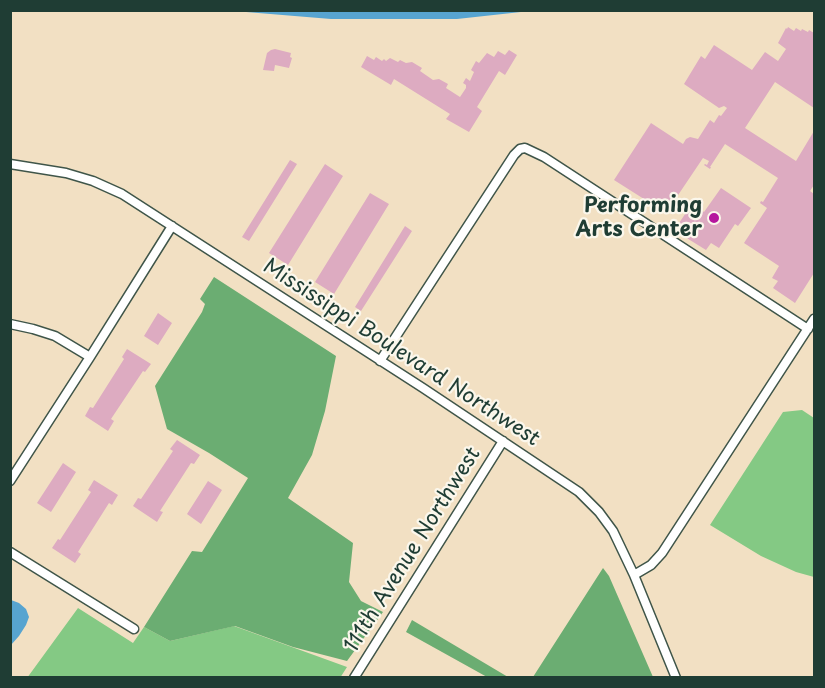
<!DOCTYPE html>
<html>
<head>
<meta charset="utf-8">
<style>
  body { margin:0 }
  #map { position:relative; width:825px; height:688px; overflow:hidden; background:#f2e0c3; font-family:"Playpen Sans",sans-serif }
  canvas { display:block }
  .frame { position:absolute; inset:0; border:12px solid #1f3d34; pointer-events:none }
</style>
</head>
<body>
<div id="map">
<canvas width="825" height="688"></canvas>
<div class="frame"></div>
</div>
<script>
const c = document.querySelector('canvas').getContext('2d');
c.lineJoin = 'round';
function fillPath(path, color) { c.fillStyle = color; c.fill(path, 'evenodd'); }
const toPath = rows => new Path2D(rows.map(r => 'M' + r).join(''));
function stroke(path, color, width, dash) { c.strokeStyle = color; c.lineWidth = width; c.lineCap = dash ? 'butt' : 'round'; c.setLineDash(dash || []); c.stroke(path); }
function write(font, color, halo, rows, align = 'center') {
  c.font = font + ' "Playpen Sans",sans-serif'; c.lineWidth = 4.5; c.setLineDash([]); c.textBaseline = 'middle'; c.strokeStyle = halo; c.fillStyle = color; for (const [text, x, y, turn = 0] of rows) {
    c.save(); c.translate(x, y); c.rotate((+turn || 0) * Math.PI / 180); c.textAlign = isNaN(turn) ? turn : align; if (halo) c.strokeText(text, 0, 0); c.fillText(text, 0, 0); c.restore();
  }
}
fillPath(toPath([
  [802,410,814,418,814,577,796,572,761,556,710,525,783,412],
  [78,608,133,643,144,627,170,641,234,626,347,667,340,678,27,678]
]), '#84c984');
fillPath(toPath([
  [214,277,336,356,325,411,312,455,288,498,353,543,349,582,361,601,383,612,347,661,293,647,235,626,170,641,144,627,192,551,202,552,248,478,209,453,167,429,155,386,202,312,205,304,200,299],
  [603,568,609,576,653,677,533,677],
  [412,620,508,677,487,677,406,632]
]), '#6bad72');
fillPath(toPath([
  [234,11,530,11,457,19,331,19],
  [11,600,19,603,26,609,29,617,26,625,19,636,11,645]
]), '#57a4d0');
fillPath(toPath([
  [788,27,794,31,796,28,801,31,802,29,808,32,809,30,814,33,814,108,775,82,745,128,796,161,814,131,814,185,810,191,814,194,814,273,795,303,773,288,778,281,772,278,779,266,744,243,767,208,760,203,761,201,763,202,778,178,725,144,710,167,711,167,710,169,704,165,705,164,707,165,709,161,703,158,666,213,614,180,651,123,683,144,686,139,690,137,698,139,710,120,714,123,719,115,721,116,727,108,724,106,719,108,684,84,701,56,705,59,714,45,752,70,765,52,778,61,786,49,778,43,786,28,787,29],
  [275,49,291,53,290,57,292,58,289,68,275,65,274,71,263,70,267,53,271,50],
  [509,50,517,55,505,75,499,71,477,107,482,111,469,132,446,119,450,114,394,79,391,85,361,67,367,56,374,60,376,57,382,61,384,59,386,61,390,58,398,62,400,60,406,63,412,62,422,68,420,71,433,80,439,79,448,84,446,88,460,97,466,88,466,85,463,83,466,78,470,81,474,72,471,70,476,61,479,63,487,53,494,57,498,51,505,55],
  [290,160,297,164,249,241,242,237],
  [325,164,343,176,288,265,269,253],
  [721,188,751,208,738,226,735,224,719,248,711,243,706,250,685,237,690,230,679,223,692,204,704,212],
  [370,193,389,204,334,294,315,282],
  [405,226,412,231,361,311,355,307],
  [158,313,172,323,158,345,144,336],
  [127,349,151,364,145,372,143,371,111,419,114,421,108,431,85,416,90,407,93,408,124,359,122,357],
  [177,440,200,455,194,464,191,463,160,511,163,512,157,522,133,506,138,498,141,499,173,451,170,449],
  [63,463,76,472,51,512,37,503],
  [94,480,118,495,112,505,109,503,78,552,81,554,75,563,52,548,58,539,60,540,91,492,88,490],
  [208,481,222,490,201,524,187,514]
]), '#ddabc1');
const minor = toPath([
  [10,164,66,173,93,181,122,194,423,388,579,492,599,512,613,531,634,575,676,678],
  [10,324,33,329,55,336,90,357],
  [380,361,441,267,514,155,520,149,525,148,544,157,808,329],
  [10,481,90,357,172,226],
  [10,552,134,629],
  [634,575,651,565,662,553,814,319],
  [354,678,503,441]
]);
stroke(minor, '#3f5549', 11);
stroke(minor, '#fff', 8);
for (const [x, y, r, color] of [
  [714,218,6,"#b5179e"]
]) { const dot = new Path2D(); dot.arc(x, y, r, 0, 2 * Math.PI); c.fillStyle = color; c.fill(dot); stroke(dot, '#fbf7ec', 2); }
write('bold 21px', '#1f3d34', '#fbf7ec', [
  ["Performing",702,206],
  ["Arts Center",702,230]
], 'right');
write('21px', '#1f3d34', '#fbf7ec', [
  ["Mississippi Boulevard Northwest",401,353,33],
  ["111th Avenue Northwest",413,550,-58]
]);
</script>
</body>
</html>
